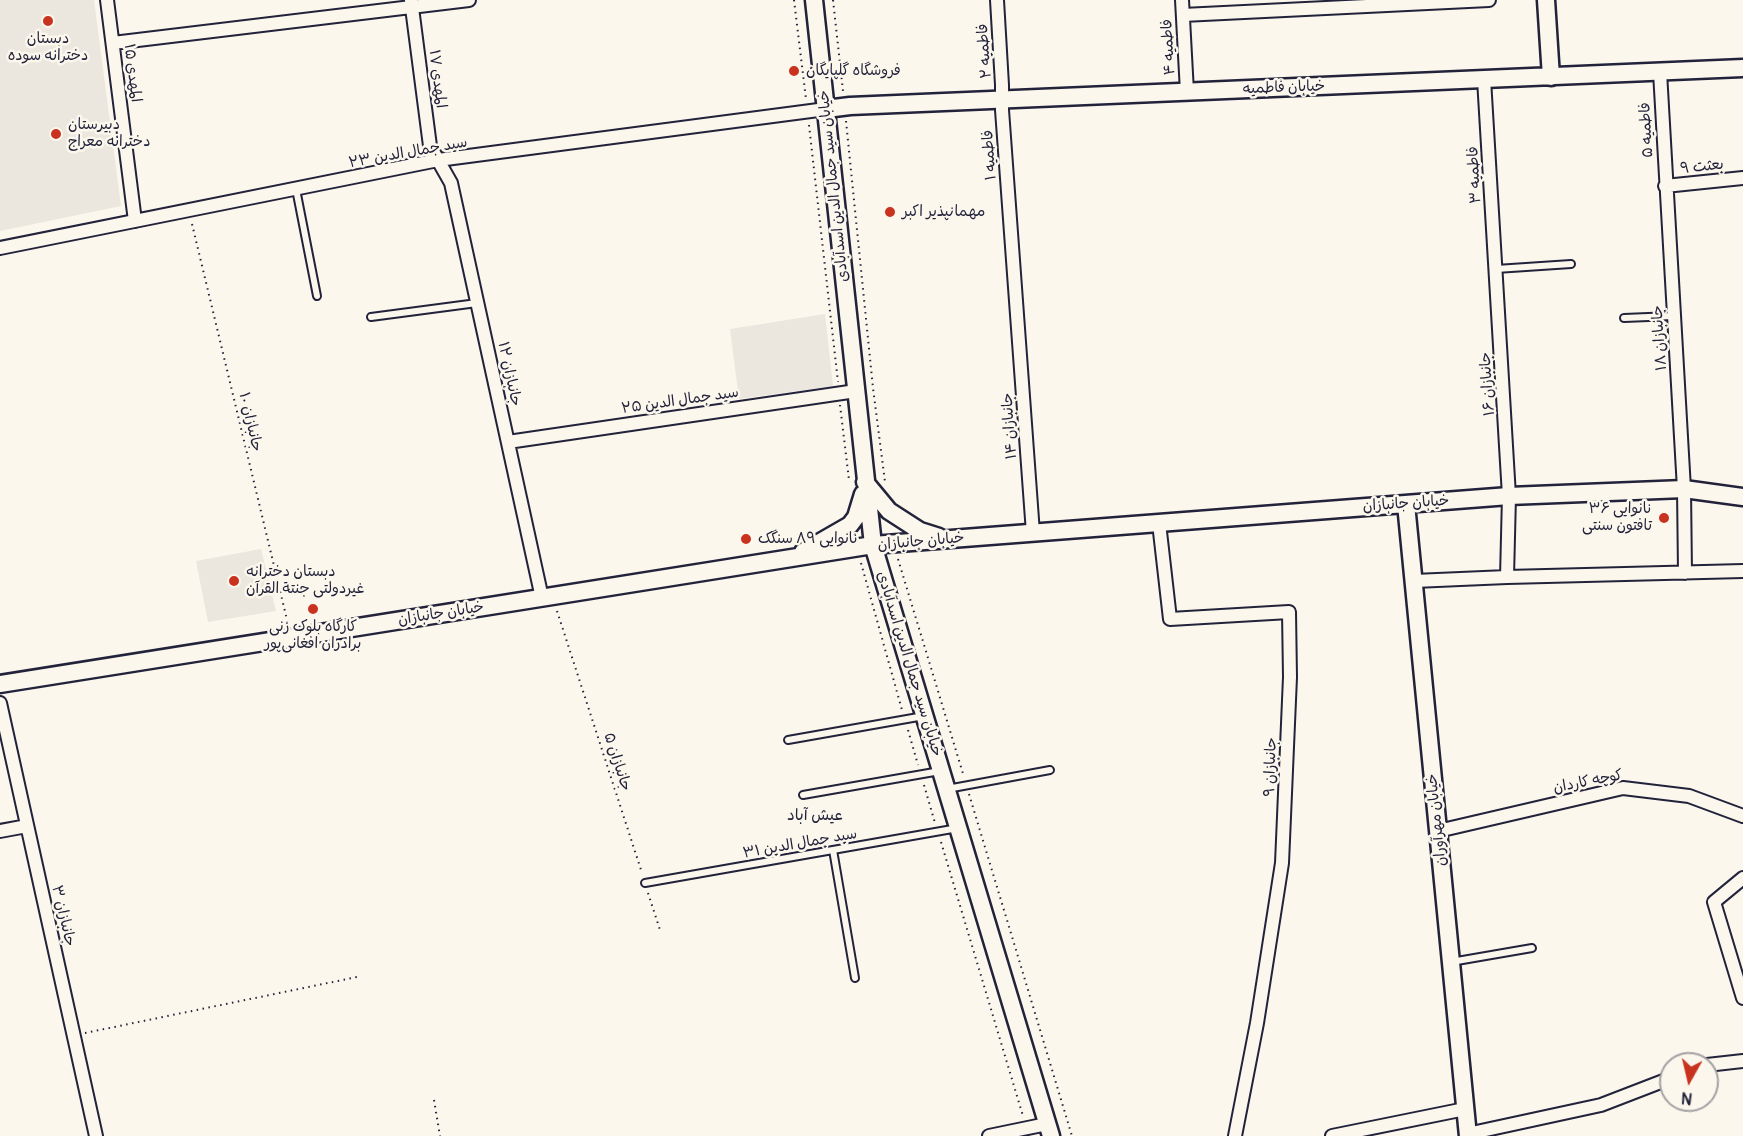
<!DOCTYPE html>
<html>
<head>
<meta charset="utf-8">
<style>
  body { margin:0 }
  #map { position:relative; width:1743px; height:1136px; overflow:hidden; background:#fbf7ec; font-family:Pangolin,sans-serif }
  canvas { display:block }
  .north { position:absolute; left:1659px; top:1052px; width:60px; height:60px; box-sizing:border-box; background:#fbf7ec; border:2px solid #a4a2a5; border-radius:50%; rotate:188deg; font-size:16px; font-weight:700; line-height:24px; text-align:center; color:#22223b }
  .north::after { content:''; display:block; margin:auto; width:21px; height:27px; background:#c8321e; clip-path:polygon(50% 0,100% 100%,50% 72%,0 100%) }
</style>
</head>
<body>
<div id="map">
<canvas width="1743" height="1136"></canvas>
<div class="north">N</div>
</div>
<script>
const c = document.querySelector('canvas').getContext('2d');
c.lineJoin = 'round';
function fillPath(path, color) { c.fillStyle = color; c.fill(path, 'evenodd'); }
const toPath = rows => new Path2D(rows.map(r => 'M' + r).join(''));
function stroke(path, color, width, dash) { c.strokeStyle = color; c.lineWidth = width; c.lineCap = dash ? 'butt' : 'round'; c.setLineDash(dash || []); c.stroke(path); }
function write(font, color, halo, rows, align = 'center') {
  c.font = font + ' Pangolin,"Playpen Sans Arabic",sans-serif'; c.lineWidth = 5; c.setLineDash([]); c.textBaseline = 'middle'; c.strokeStyle = halo; c.fillStyle = color; for (const [text, x, y, turn = 0] of rows) {
    c.save(); c.translate(x, y); c.rotate((+turn || 0) * Math.PI / 180); c.textAlign = isNaN(turn) ? turn : align; if (halo) c.strokeText(text, 0, 0); c.fillText(text, 0, 0); c.restore();
  }
}
fillPath(toPath([
  [0,0,94,0,121,206,0,231],
  [825,314,833,386,739,399,730,329],
  [261,549,276,611,208,622,196,561]
]), '#ebe7df');
const lane = toPath([
  [296,189,317,296],
  [1496,269,1571,264],
  [371,317,477,303],
  [1624,318,1673,316],
  [788,740,924,716],
  [947,789,1050,770],
  [803,795,940,771],
  [833,850,855,978],
  [645,883,958,828],
  [1451,962,1532,948]
]);
const street = toPath([
  [107,0,135,221],
  [411,0,430,146,451,183,542,598],
  [997,0,1002,85,1002,110,1033,533],
  [1182,0,1187,92],
  [1183,15,1489,0],
  [113,43,469,0],
  [1660,72,1684,489,1685,573],
  [1484,79,1509,496,1507,577],
  [1665,186,1743,178],
  [0,248,438,160,826,109],
  [508,442,856,391],
  [1159,523,1170,619,1289,612,1290,677,1282,863,1257,1023,1235,1136],
  [1414,581,1507,577,1743,571],
  [0,703,96,1136],
  [0,831,27,826],
  [1438,831,1623,788,1689,796,1743,816],
  [1743,878,1714,902,1743,998],
  [1707,1065,1743,1061],
  [1467,1134,1601,1105,1671,1078],
  [989,1136,1047,1124],
  [1332,1136,1465,1109]
]);
const secondary = toPath([
  [814,0,873,545,1051,1136],
  [1546,0,1551,77],
  [826,109,850,106,1743,68],
  [865,482,889,511,920,531,939,537],
  [1406,504,1468,1136],
  [803,552,850,525,856,517,863,494],
  [0,684,873,545,1509,496,1684,489,1743,497]
]);
stroke(lane, '#22223b', 10);
stroke(street, '#22223b', 16);
stroke(secondary, '#22223b', 21);
stroke(toPath([
  [794,0,806,99],
  [833,0,843,91],
  [846,121,873,388,885,482],
  [809,125,838,382],
  [192,224,288,624],
  [840,405,849,480],
  [898,559,964,777],
  [861,563,902,710],
  [557,611,642,873],
  [908,730,918,765],
  [924,785,935,823],
  [969,794,1072,1136],
  [941,842,1023,1116],
  [648,893,661,933],
  [85,1033,357,977],
  [434,1100,440,1136]
]), '#22223b', 2, [1.5, 4.5]);
stroke(lane, '#fbf7ec', 6);
stroke(street, '#fbf7ec', 12);
stroke(secondary, '#fbf7ec', 16);
for (const [x, y, r, color] of [
  [48,21,6,"#c8321e"],
  [794,71,6,"#c8321e"],
  [56,134,6,"#c8321e"],
  [890,212,6,"#c8321e"],
  [1664,518,6,"#c8321e"],
  [746,539,6,"#c8321e"],
  [234,581,6,"#c8321e"],
  [313,609,6,"#c8321e"]
]) { const dot = new Path2D(); dot.arc(x, y, r, 0, 2 * Math.PI); c.fillStyle = color; c.fill(dot); stroke(dot, '#fbf7ec', 2); }
write('15px', '#22223b', '#fbf7ec', [
  ["دبستان",48,39,"center"],
  ["دخترانه سوده",48,56,"center"],
  ["فروشگاه گلپایگان",806,71],
  ["دبیرستان",68,125],
  ["دخترانه معراج",68,142],
  ["مهمانپذیر اکبر",902,212],
  ["نانوایی ۳۶",1652,509,"right"],
  ["تافتون سنتی",1652,526,"right"],
  ["نانوایی ۸۹ سنگک",758,539],
  ["دبستان دخترانه",246,572],
  ["غیردولتی جنتة القرآن",246,589],
  ["کارگاه بلوک زنی",313,627,"center"],
  ["برادران افغانی‌پور",313,644,"center"]
], 'left');
write('15px', '#22223b', '#fbf7ec', [
  ["فاطمیه ۴",1169,47,-93],
  ["فاطمیه ۲",985,51,-94],
  ["المهدی ۱۵",132,73,83],
  ["المهدی ۱۷",437,79,83],
  ["خیابان فاطمیه",1284,88,-2],
  ["فاطمیه ۵",1647,130,-93],
  ["سید جمال الدین ۲۳",408,153,-10],
  ["فاطمیه ۱",990,155,-94],
  ["بعثت ۹",1702,167,-6],
  ["فاطمیه ۳",1475,175,-93],
  ["خیابان سید جمال الدین اسدآبادی",834,186,-96],
  ["جانبازان ۱۸",1660,338,-94],
  ["جانبازان ۱۲",509,374,78],
  ["جانبازان ۱۶",1488,384,-94],
  ["سید جمال الدین ۲۵",680,401,-8],
  ["جانبازان ۱۰",250,422,77],
  ["جانبازان ۱۴",1010,426,-94],
  ["خیابان جانبازان",1406,504,-4],
  ["خیابان جانبازان",921,542,-5],
  ["خیابان جانبازان",441,614,-9],
  ["خیابان سید جمال الدین اسدآبادی",909,664,73],
  ["جانبازان ۵",617,762,72],
  ["جانبازان ۹",1271,767,-88],
  ["کوچه کاردان",1588,782,-11],
  ["خیابان مهرآوران",1437,820,-96],
  ["سید جمال الدین ۳۱",800,844,-10],
  ["جانبازان ۳",63,916,77]
]);
write('16px', '#22223b', '#fbf7ec', [
  ["عیش آباد",815,816]
]);
</script>
</body>
</html>
